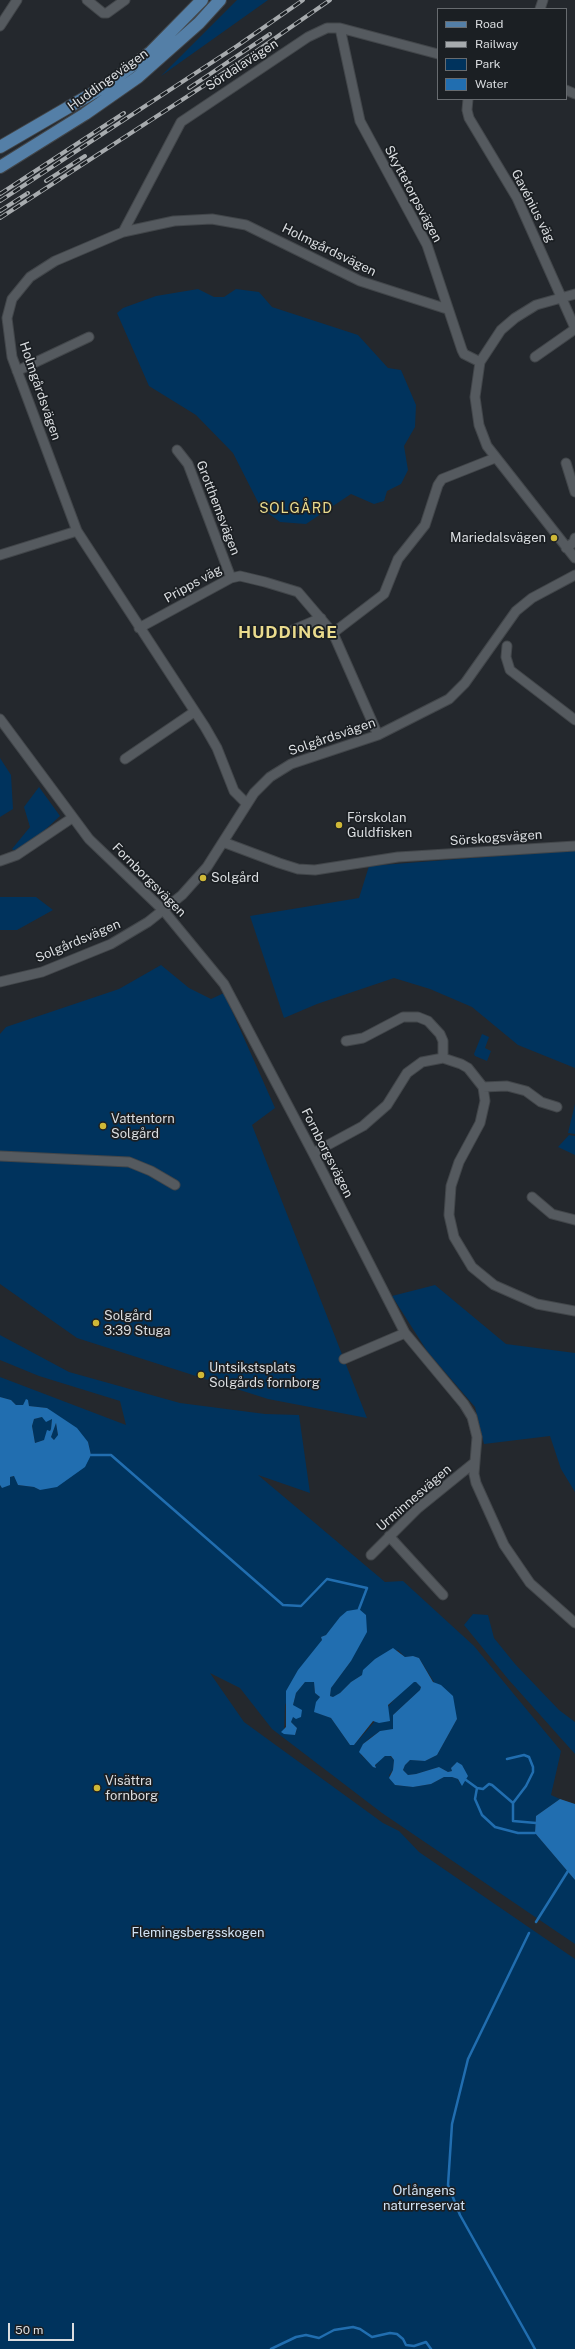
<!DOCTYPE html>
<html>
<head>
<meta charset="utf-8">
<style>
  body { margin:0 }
  #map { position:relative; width:575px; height:2349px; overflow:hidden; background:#24282d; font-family:"Public Sans",sans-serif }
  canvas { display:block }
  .legend { position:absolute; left:437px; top:8px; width:130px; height:92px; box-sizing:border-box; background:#1b1f23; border:1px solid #676b6f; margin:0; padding:5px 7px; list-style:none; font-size:12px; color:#dadde0 }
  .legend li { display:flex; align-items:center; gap:8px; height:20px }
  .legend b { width:20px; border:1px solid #676b6f }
  .scale { position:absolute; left:8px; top:2323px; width:66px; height:18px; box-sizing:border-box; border:2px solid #dadde0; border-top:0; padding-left:5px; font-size:12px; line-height:14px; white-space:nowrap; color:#dadde0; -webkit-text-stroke:3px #1b1f23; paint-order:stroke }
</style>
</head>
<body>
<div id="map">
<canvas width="575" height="2349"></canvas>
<ul class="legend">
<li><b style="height:5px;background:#547fa7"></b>Road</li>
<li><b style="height:5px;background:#a7abae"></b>Railway</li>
<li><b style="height:11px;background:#00335d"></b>Park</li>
<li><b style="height:11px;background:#216eb0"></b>Water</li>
</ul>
<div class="scale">50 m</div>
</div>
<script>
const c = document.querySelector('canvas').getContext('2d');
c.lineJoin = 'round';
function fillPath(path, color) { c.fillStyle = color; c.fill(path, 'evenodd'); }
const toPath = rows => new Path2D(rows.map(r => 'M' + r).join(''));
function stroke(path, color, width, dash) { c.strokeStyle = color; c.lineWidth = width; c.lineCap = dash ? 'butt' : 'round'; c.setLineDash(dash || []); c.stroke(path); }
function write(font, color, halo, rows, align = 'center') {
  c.font = font + ' "Public Sans",sans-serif'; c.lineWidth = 3.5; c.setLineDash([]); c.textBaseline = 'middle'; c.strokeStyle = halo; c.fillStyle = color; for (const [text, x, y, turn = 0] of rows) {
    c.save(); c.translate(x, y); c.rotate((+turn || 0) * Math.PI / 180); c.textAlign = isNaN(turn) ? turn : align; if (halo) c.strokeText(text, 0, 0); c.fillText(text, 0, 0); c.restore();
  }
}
fillPath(toPath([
  [238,0,268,0,161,76,237,0],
  [198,289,214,297,224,297,236,289,259,292,272,307,358,335,388,368,401,370,416,405,415,427,404,446,408,470,401,484,387,491,384,501,374,504,351,494,306,524,280,522,261,508,233,453,196,415,149,386,117,313,123,308,156,296],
  [0,758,11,775,13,809,0,817],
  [39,787,60,816,19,854,12,849,30,827,24,807],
  [575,850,575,1068,518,1045,472,1007,430,989,394,978,317,1004,284,1018,250,916,359,898,369,866],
  [0,897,36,897,53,910,17,930,0,930],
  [161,965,189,988,211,999,224,993,275,1108,252,1125,367,1418,268,1399,77,1338,0,1284,0,1034,6,1027,119,989],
  [482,1034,489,1037,485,1048,491,1051,487,1061,475,1056,474,1054],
  [575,1104,575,1134,568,1133],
  [569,1135,575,1136,575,1155,558,1147],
  [435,1285,506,1344,575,1353,575,1492,561,1469,550,1436,484,1444,475,1407,427,1351,392,1296],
  [0,1335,69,1372,180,1403,265,1414,299,1415,310,1493,258,1475,385,1582,403,1581,474,1646,561,1751,551,1795,560,1799,536,1816,535,1833,575,1880,575,1944,382,1813,272,1729,240,1688,210,1673,244,1722,383,1823,399,1831,419,1852,575,1959,575,2349,0,2349,0,1485,2,1488,10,1477,15,1476,18,1485,34,1487,40,1490,91,1455,88,1442,47,1408,29,1406,28,1400,23,1405,16,1405,11,1400,0,1397,0,1377,126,1425,120,1401,39,1376,0,1360],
  [332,1628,351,1661,331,1688,330,1696,333,1697,340,1693,351,1682,362,1675,375,1659,398,1650,405,1657,413,1656,419,1658,457,1719,437,1755,425,1761,410,1760,405,1765,403,1770,408,1775,416,1774,439,1767,448,1772,452,1771,451,1768,455,1764,460,1785,458,1779,452,1777,444,1777,431,1784,413,1787,395,1785,389,1775,393,1770,394,1760,390,1756,385,1756,377,1762,375,1768,361,1755,363,1744,370,1738,380,1731,393,1730,393,1715,420,1690,421,1687,416,1682,414,1681,400,1693,354,1745,350,1745,331,1718,315,1712,320,1697,315,1693,314,1682,305,1682,296,1693,293,1705,291,1722,297,1728,296,1732,295,1735,284,1732,285,1705,322,1640,321,1637,326,1635],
  [42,1417,52,1419,51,1429,44,1440,35,1443,32,1426,34,1419],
  [56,1423,58,1436,54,1440,51,1437],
  [473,1614,488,1615,494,1638,515,1664,559,1710,575,1722,575,1754,508,1679,464,1625]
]), '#00335d');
fillPath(toPath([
  [0,1397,11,1400,16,1405,23,1405,26,1399,28,1400,29,1406,47,1408,77,1428,88,1442,91,1455,85,1467,57,1487,40,1490,34,1487,18,1485,14,1476,10,1477,10,1485,2,1488,0,1485],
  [42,1417,46,1422,52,1419,51,1429,50,1431,47,1430,44,1440,35,1443,32,1426,34,1419],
  [56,1423,58,1435,54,1440,51,1437],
  [359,1609,366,1615,367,1632,351,1661,331,1688,330,1696,333,1697,340,1693,351,1682,362,1675,363,1670,375,1659,393,1648,405,1657,413,1656,419,1658,433,1682,441,1685,453,1696,457,1719,437,1755,425,1761,410,1760,405,1765,403,1770,408,1775,416,1774,439,1767,448,1772,452,1771,451,1768,457,1762,462,1765,468,1776,462,1786,458,1779,452,1777,444,1777,431,1784,413,1787,395,1785,389,1778,393,1770,394,1760,391,1756,385,1756,375,1765,376,1768,373,1767,359,1752,363,1744,380,1731,393,1729,393,1715,420,1690,421,1687,416,1682,414,1682,388,1705,390,1721,379,1723,373,1721,354,1745,350,1745,331,1718,314,1712,316,1702,320,1697,315,1693,314,1682,305,1682,296,1693,293,1705,302,1710,301,1717,296,1719,293,1717,291,1722,297,1728,295,1735,284,1734,281,1732,286,1727,286,1691,298,1670,322,1640,321,1637,326,1635,340,1617,347,1611],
  [560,1799,575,1804,575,1880,535,1833,536,1816]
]), '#216eb0');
stroke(toPath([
  [91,1455,111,1455,283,1605,301,1606,327,1579,367,1588,359,1609],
  [507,1759,524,1755,529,1757,533,1767,533,1772,526,1786,513,1803],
  [466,1780,477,1788,475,1799,482,1815,495,1827,518,1833,535,1833],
  [477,1788,483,1789,489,1784,492,1785,513,1803,513,1821,536,1823],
  [536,1922,568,1871],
  [529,1933,468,2059,452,2124,448,2185,460,2215,535,2349],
  [271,2349,296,2337,306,2335,319,2338,334,2330,353,2327,360,2329,372,2337,390,2333,397,2334,403,2339,406,2345,414,2346,426,2342,431,2349]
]), '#216eb0', 2.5);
const street = toPath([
  [87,0,103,13,107,13,125,0],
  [540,9,543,0],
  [0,26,17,0],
  [340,28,360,121,427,245,462,350,464,354,480,362],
  [566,90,575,94],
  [468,99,467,110,469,118,517,198,575,328],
  [123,232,181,122,308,37,327,28,340,28,438,54],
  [575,294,536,305,515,318,501,330,480,362,475,397,479,425,487,446,575,558],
  [535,357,575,329],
  [17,371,89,337],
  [177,450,188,464,231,578],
  [566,463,575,492],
  [566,548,574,542,575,538],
  [0,555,77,531],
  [139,628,231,578,240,576,265,582,298,592,333,633,378,735],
  [293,630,321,618],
  [333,633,384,594,398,559,425,525,438,485,442,479,495,458],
  [507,646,506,657,510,670,575,720],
  [0,719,89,839,164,911,224,984,313,1153,405,1333,464,1404,472,1417,477,1437,474,1474,476,1483,504,1545,530,1583,575,1623],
  [125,759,194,712],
  [247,804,234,791,217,748,205,727,77,531,12,357,7,318,12,299,30,277,55,261,123,232,174,221,212,219,246,225,360,281,447,309],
  [223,842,279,863,298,869,315,870,398,857,575,846],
  [0,861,17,855,72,818],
  [0,982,42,972,111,944,148,922,182,895,207,867,254,793,270,777,291,764,378,735,449,699,465,683,516,611,532,598,575,575],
  [346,1041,363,1038,403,1017,418,1017,428,1021,440,1034,443,1041,443,1058],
  [483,1087,507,1086,526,1091,541,1102,557,1107],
  [313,1153,363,1126,387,1105,407,1073,422,1062,443,1058,461,1064,468,1068,483,1087,485,1101,480,1123,459,1162,451,1186,449,1215,454,1237,472,1267,494,1285,537,1304,575,1311],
  [0,1156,129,1162,151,1171,175,1185],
  [532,1197,552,1214,575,1220],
  [344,1359,405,1333],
  [389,1536,443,1595],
  [371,1555,417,1509,475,1462]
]);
const primary = toPath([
  [0,147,105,86,151,52,202,0],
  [0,167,85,114,138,77,199,23,220,0]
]);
stroke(street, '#42464a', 11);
stroke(primary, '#42464a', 14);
stroke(street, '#555a5f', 9);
stroke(primary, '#547fa7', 12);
const rail = toPath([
  [189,88,270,34],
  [46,181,85,156],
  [0,194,124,113],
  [0,201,237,46,303,0],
  [0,211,28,193],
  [0,218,245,59,330,0]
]);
stroke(rail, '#a7abae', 4);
stroke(rail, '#1b1f23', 2.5, [8]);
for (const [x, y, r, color] of [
  [554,538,4,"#cfb837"],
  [339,825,4,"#cfb837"],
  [203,878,4,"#cfb837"],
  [103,1126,4,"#cfb837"],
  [96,1323,4,"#cfb837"],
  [201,1375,4,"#cfb837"],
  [97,1788,4,"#cfb837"]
]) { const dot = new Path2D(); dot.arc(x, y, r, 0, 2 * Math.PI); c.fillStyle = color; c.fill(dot); stroke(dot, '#1b1f23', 1.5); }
write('13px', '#dadde0', '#1b1f23', [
  ["Sördalavägen",242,65,-33],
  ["Huddingevägen",108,80,-36],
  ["Skyttetorpsvägen",413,194,62],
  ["Gavénius väg",533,206,63],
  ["Holmgårdsvägen",329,250,26],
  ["Holmgårdsvägen",40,391,71],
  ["Grotthemsvägen",218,508,69],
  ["Pripps väg",193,584,-29],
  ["Solgårdsvägen",332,737,-19],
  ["Sörskogsvägen",496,838,-4],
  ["Fornborgsvägen",149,880,45],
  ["Solgårdsvägen",78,941,-23],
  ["Fornborgsvägen",327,1153,63],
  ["Urminnesvägen",414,1498,-41]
]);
write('13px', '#dadde0', '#1b1f23', [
  ["Mariedalsvägen",546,538,"right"],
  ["Förskolan",347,818],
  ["Guldfisken",347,833],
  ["Solgård",211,878],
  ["Vattentorn",111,1119],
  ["Solgård",111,1134],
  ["Solgård",104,1316],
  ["3:39 Stuga",104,1331],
  ["Untsikstsplats",209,1368],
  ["Solgårds fornborg",209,1383],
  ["Visättra",105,1781],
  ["fornborg",105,1796]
], 'left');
write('13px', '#d0e2f4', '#1b1f23', [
  ["Flemingsbergsskogen",198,1933],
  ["Orlångens",424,2191],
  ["naturreservat",424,2206]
]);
c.letterSpacing = '1px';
write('14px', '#eadb8d', '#1b1f23', [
  ["SOLGÅRD",296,509]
]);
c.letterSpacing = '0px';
c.letterSpacing = '1px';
write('bold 17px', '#eadb8d', '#1b1f23', [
  ["HUDDINGE",288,633]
]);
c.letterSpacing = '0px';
</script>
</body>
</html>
